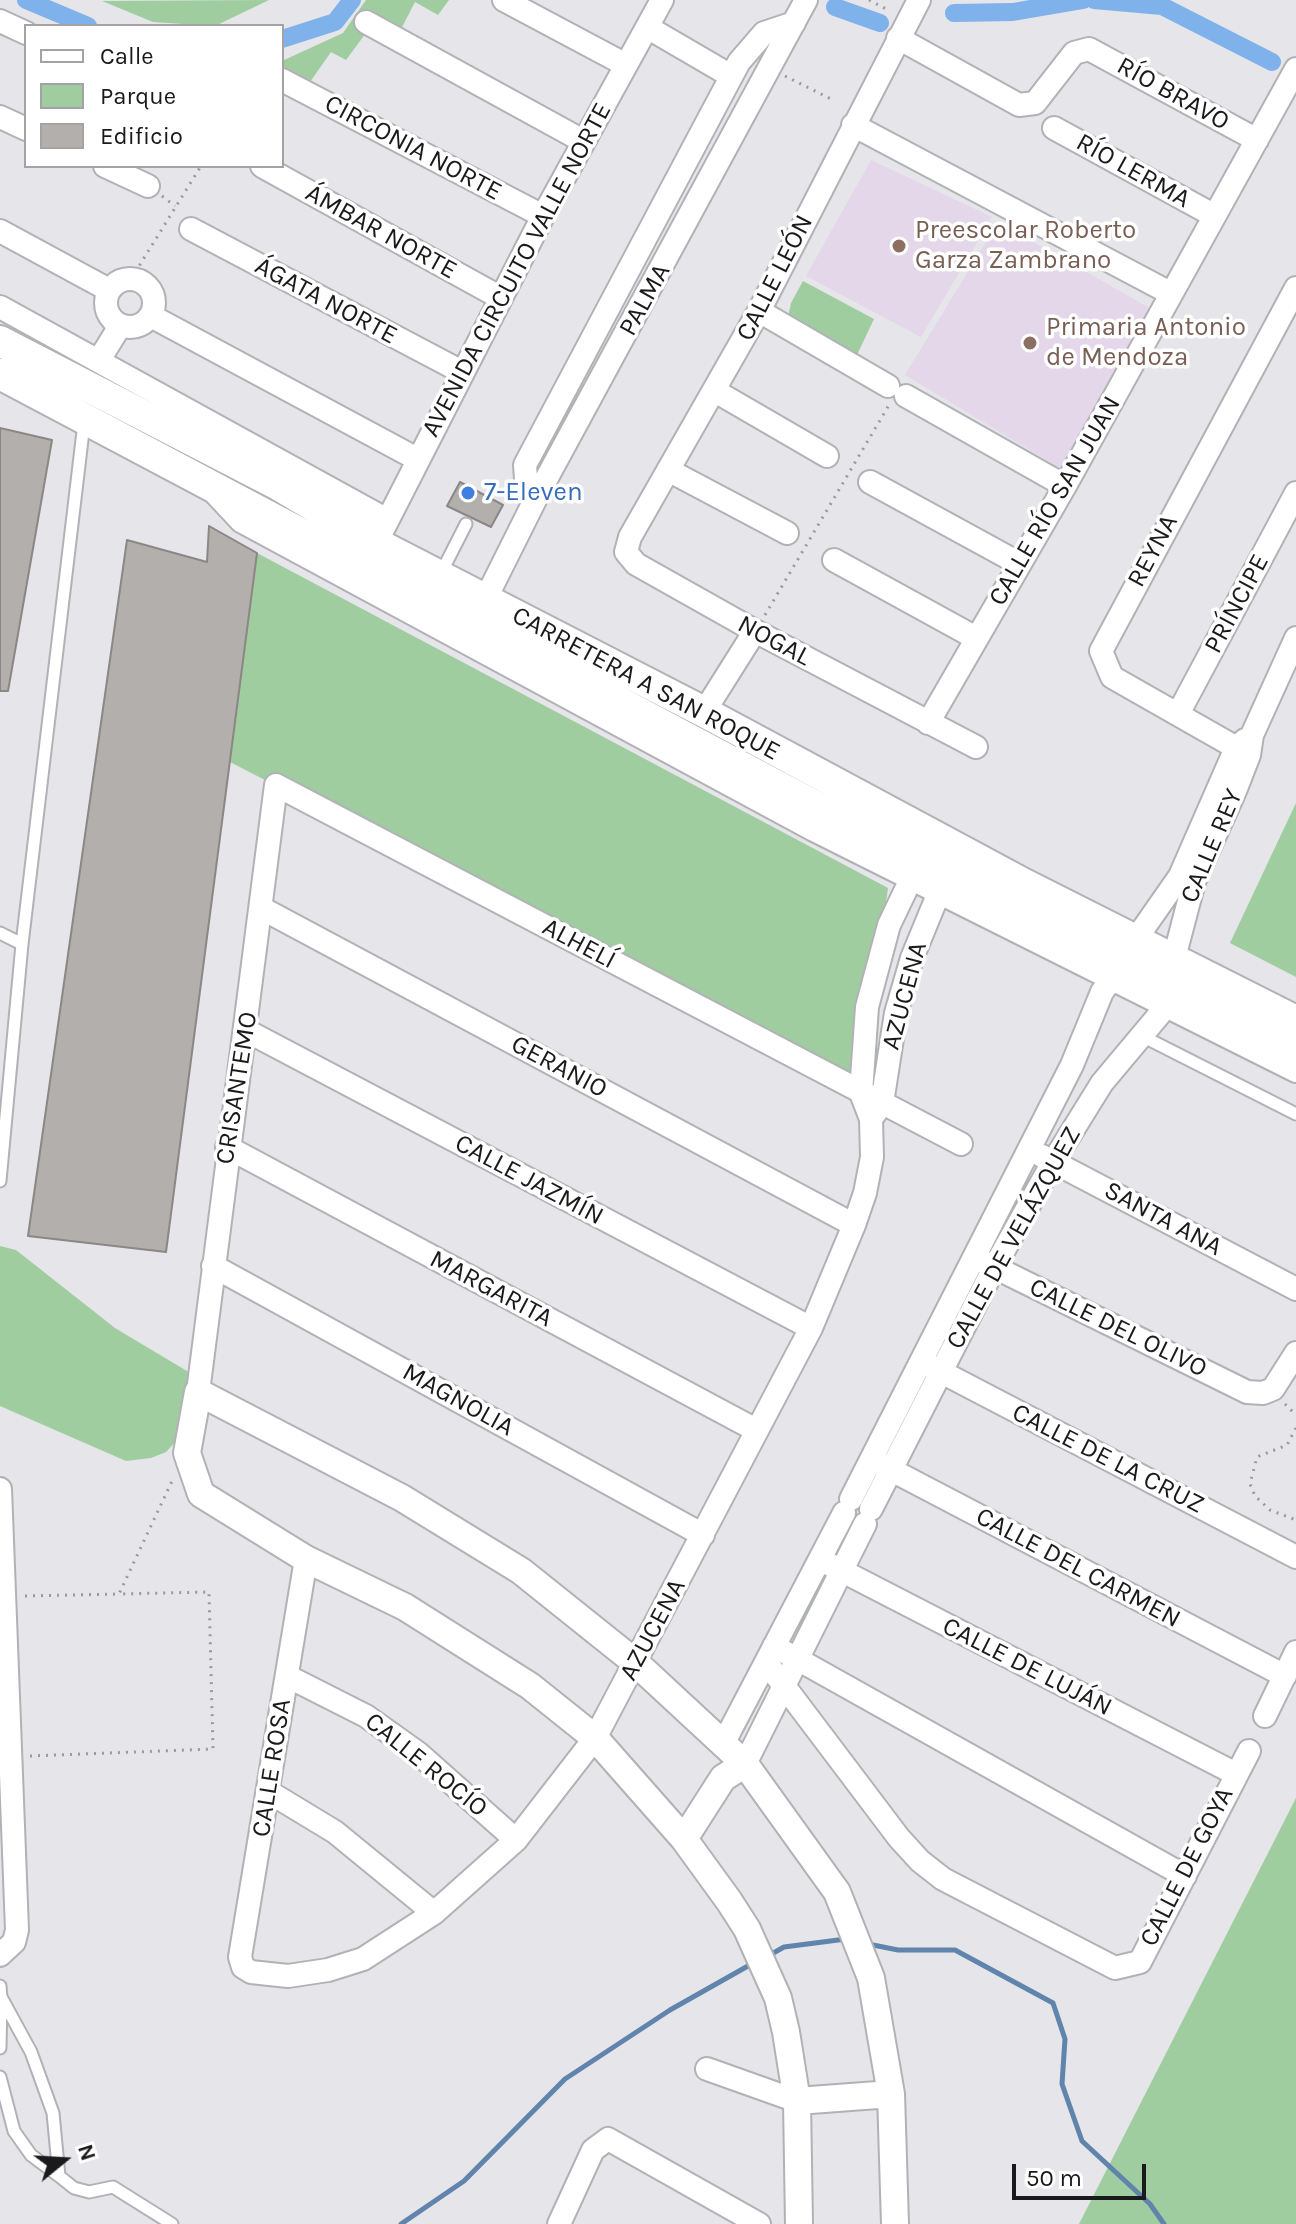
<!DOCTYPE html>
<html>
<head>
<meta charset="utf-8">
<style>
  body { margin:0 }
  #map { position:relative; width:1296px; height:2224px; overflow:hidden; background:#e5e5ea; font-family:Karla,sans-serif }
  canvas { display:block }
  .legend { position:absolute; left:24px; top:24px; width:260px; height:144px; box-sizing:border-box; background:#fff; border:2px solid #a3a3a4; margin:0; padding:10px 14px; list-style:none; font-size:24px; color:#1a1a1c }
  .legend li { display:flex; align-items:center; gap:16px; height:40px }
  .legend b { width:40px; border:2px solid #a3a3a4 }
  .north { position:absolute; left:24px; top:2120px; width:80px; height:80px; -webkit-text-stroke:6px #fff; paint-order:stroke; rotate:72deg; font-size:22px; font-weight:700; line-height:32px; text-align:center; color:#1a1a1c }
  .north::after { content:''; display:block; margin:auto; width:28px; height:36px; background:#1a1a1c; clip-path:polygon(50% 0,100% 100%,50% 72%,0 100%) }
  .scale { position:absolute; left:1012px; top:2164px; width:134px; height:36px; box-sizing:border-box; border:4px solid #1a1a1c; border-top:0; padding-left:10px; font-size:24px; line-height:28px; white-space:nowrap; color:#1a1a1c; -webkit-text-stroke:6px #fff; paint-order:stroke }
</style>
</head>
<body>
<div id="map">
<canvas width="1296" height="2224"></canvas>
<ul class="legend">
<li><b style="height:10px;background:#fff"></b>Calle</li>
<li><b style="height:22px;background:#a0cda0"></b>Parque</li>
<li><b style="height:22px;background:#b3afad"></b>Edificio</li>
</ul>
<div class="north">N</div>
<div class="scale">50 m</div>
</div>
<script>
const c = document.querySelector('canvas').getContext('2d');
c.lineJoin = 'round';
function fillPath(path, color) { c.fillStyle = color; c.fill(path, 'evenodd'); }
const toPath = rows => new Path2D(rows.map(r => 'M' + r).join(''));
function stroke(path, color, width, dash) { c.strokeStyle = color; c.lineWidth = width; c.lineCap = dash ? 'butt' : 'round'; c.setLineDash(dash || []); c.stroke(path); }
function write(font, color, halo, rows, align = 'center') {
  c.font = font + ' Karla,sans-serif'; c.lineWidth = 7; c.setLineDash([]); c.textBaseline = 'middle'; c.strokeStyle = halo; c.fillStyle = color; for (const [text, x, y, turn = 0] of rows) {
    c.save(); c.translate(x, y); c.rotate((+turn || 0) * Math.PI / 180); c.textAlign = isNaN(turn) ? turn : align; if (halo) c.strokeText(text, 0, 0); c.fillText(text, 0, 0); c.restore();
  }
}
fillPath(toPath([
  [871,160,992,217,921,337,806,276],
  [998,222,1155,311,1063,470,905,375]
]), '#e4d7ea');
fillPath(toPath([
  [269,0,215,26,153,22,102,1],
  [366,0,449,0,438,15,415,2,401,29,377,18,346,60,331,52,310,82,282,66,282,61,343,33],
  [803,281,874,319,856,357,788,317,791,303],
  [257,553,888,888,860,1087,230,762],
  [1296,803,1296,977,1230,943],
  [0,1246,16,1250,115,1328,197,1377,181,1436,166,1452,151,1458,126,1461,0,1406],
  [1296,1798,1296,2224,1079,2224]
]), '#a0cda0');
stroke(toPath([
  [868,1944,898,1950,955,1950,1053,2003,1065,2039,1062,2084,1082,2141,1150,2204,1164,2224],
  [768,1956,784,1947,846,1939],
  [401,2224,464,2181,565,2079,670,2010,755,1962]
]), '#6184ad', 5);
stroke(toPath([
  [26,0,88,26],
  [1094,0,1162,6,1272,62],
  [835,7,880,23],
  [954,13,1013,12,1083,0],
  [282,39,335,22,352,0]
]), '#7fb2eb', 18);
const building = toPath([
  [0,428,52,440,8,691,0,691,0,428],
  [460,482,503,505,491,527,447,506,460,482],
  [209,526,257,553,166,1252,28,1236,127,540,207,562,209,526]
]);
fillPath(building, '#b3afad');
stroke(building, '#8b8785', 2);
const service = toPath([
  [441,573,466,524],
  [0,933,22,944],
  [1142,1036,1296,1114],
  [0,1181,22,944,84,423],
  [0,1986,1,1997,31,2052,53,2113,59,2176,74,2188,89,2192,113,2187,172,2224],
  [0,2048,1,2001],
  [0,2077,14,2131,31,2155,59,2176]
]);
const minor = toPath([
  [504,0,626,65],
  [919,0,759,311,630,537,626,552,636,564,755,631,976,747],
  [0,21,26,33],
  [366,22,583,141],
  [647,27,731,76],
  [898,38,1019,105,1035,103,1074,53,1089,49,1257,140],
  [282,80,543,216],
  [0,117,26,129],
  [853,125,1170,293],
  [1054,128,1213,215],
  [105,166,148,186],
  [262,166,501,298],
  [191,229,462,372],
  [0,231,109,290],
  '106 303a24 24 0 1 1 48 0a24 24 0 1 1-48 0Z',
  [0,307,387,520],
  [759,311,888,386],
  [151,316,417,459],
  [99,360,120,326],
  [715,391,827,456],
  [906,396,1065,486],
  [668,470,787,533],
  [870,482,1020,564],
  [213,491,241,521,814,830,1296,1071],
  [537,496,526,479,525,465,739,62,764,33,794,23],
  [376,543,543,216,662,0],
  [834,560,976,638],
  [485,600,537,496,806,0],
  [704,712,755,631],
  [1178,714,1296,493],
  [928,723,1065,486,1296,69],
  [1249,755,1112,677,1101,651,1296,288],
  [263,909,854,1225],
  [1136,939,1180,876,1236,748,1245,740],
  [1174,958,1194,882,1235,791,1249,755,1252,735,1296,638],
  [247,1031,811,1328],
  [874,1115,882,1103,896,1013,912,958,940,890,941,877],
  [227,1147,756,1430],
  [1042,1156,1296,1289],
  [982,1261,1247,1392,1263,1393,1273,1389,1296,1353],
  [213,1266,703,1535],
  [928,1365,1296,1557],
  [198,1392,276,785,961,1144],
  [880,1464,1285,1676],
  [0,1489,17,1930,14,1942,0,1955],
  [851,1499,1072,1065,1102,992,1112,978,1124,971],
  [871,1509,994,1268,1053,1162,1102,1083,1159,1015,1163,1003,1160,990],
  [306,1559,240,1957,243,1967,251,1972,288,1976,328,1970,363,1959,434,1913,516,1840,595,1738,811,1328,854,1225,865,1193,872,1157,871,1119,861,1093,867,1007,889,925,912,877,926,865],
  [821,1560,1234,1773],
  [774,1646,1185,1876],
  [766,1662,899,1838,920,1861,943,1879,1115,1968,1140,1962,1249,1751],
  [287,1676,366,1716,418,1753,516,1840],
  [1265,1716,1296,1652],
  [723,1744,844,1513],
  [745,1764,865,1524],
  [269,1792,335,1832,434,1913],
  [707,2069,797,2101],
  [559,2224,593,2150,608,2139,759,2224]
]);
const tertiary = toPath([
  [684,1839,723,1778,745,1764],
  [797,2101,891,2094],
  [799,2224,797,2101,786,2032,778,1998,747,1929,729,1901,684,1839,595,1738,530,1686,405,1607,306,1559,201,1494,187,1453,198,1392,402,1498,521,1571,636,1663,745,1764,837,1892,871,1978,891,2094,895,2224]
]);
const secondary = toPath([
  [0,341,280,486,376,543,704,712,1024,884,1296,1021],
  [0,374,940,872,1296,1050]
]);
stroke(service, '#b1b2b6', 15);
stroke(minor, '#b1b2b6', 26);
stroke(tertiary, '#b1b2b6', 30);
stroke(secondary, '#b1b2b6', 34);
stroke(toPath([
  [869,0,890,11],
  [785,76,833,100],
  [162,196,175,206],
  [131,279,201,166],
  [765,615,889,405],
  [1285,1404,1296,1415],
  [1296,1428,1287,1445,1257,1457,1250,1484,1255,1496,1270,1510,1296,1520],
  [25,1596,119,1594],
  [30,1756,213,1749,209,1592,119,1594,173,1479]
]), '#9a9a9e', 3, [2, 6]);
stroke(service, '#fff', 11);
stroke(minor, '#fff', 22);
stroke(tertiary, '#fff', 26);
stroke(secondary, '#fff', 30);
for (const [x, y, r, color] of [
  [899,246,8,"#8d6e63"],
  [1030,343,8,"#8d6e63"],
  [468,493,8,"#3f7fe0"]
]) { const dot = new Path2D(); dot.arc(x, y, r, 0, 2 * Math.PI); c.fillStyle = color; c.fill(dot); stroke(dot, '#fff', 3); }
write('26px', '#1a1a1c', '#fff', [
  ["RÍO BRAVO",1173,94,29],
  ["CIRCONIA NORTE",413,148,28],
  ["RÍO LERMA",1133,171,29],
  ["ÁMBAR NORTE",381,232,29],
  ["AVENIDA CIRCUITO VALLE NORTE",517,270,-62],
  ["CALLE LEÓN",775,278,-63],
  ["PALMA",645,300,-61],
  ["ÁGATA NORTE",326,301,28],
  ["CALLE RÍO SAN JUAN",1055,501,-60],
  ["REYNA",1153,551,-62],
  ["PRÍNCIPE",1237,604,-62],
  ["NOGAL",774,641,28],
  ["CARRETERA A SAN ROQUE",646,684,28],
  ["CALLE REY",1212,846,-67],
  ["ALHELÍ",579,944,28],
  ["AZUCENA",905,996,-75],
  ["GERANIO",559,1067,28],
  ["CRISANTEMO",237,1088,-81],
  ["CALLE JAZMÍN",529,1180,28],
  ["SANTA ANA",1163,1219,28],
  ["CALLE DE VELÁZQUEZ",1014,1238,-61],
  ["MARGARITA",491,1289,28],
  ["CALLE DEL OLIVO",1118,1328,26],
  ["MAGNOLIA",458,1400,29],
  ["CALLE DE LA CRUZ",1108,1459,27],
  ["CALLE DEL CARMEN",1078,1568,28],
  ["AZUCENA",653,1630,-62],
  ["CALLE DE LUJÁN",1027,1667,27],
  ["CALLE ROCÍO",426,1765,39],
  ["CALLE ROSA",272,1768,-81],
  ["CALLE DE GOYA",1187,1867,-63]
]);
write('26px', '#785e54', '#fff', [
  ["Preescolar Roberto",915,231],
  ["Garza Zambrano",915,261],
  ["Primaria Antonio",1046,328],
  ["de Mendoza",1046,358]
], 'left');
write('26px', '#366cbe', '#fff', [
  ["7-Eleven",484,493]
], 'left');
</script>
</body>
</html>
